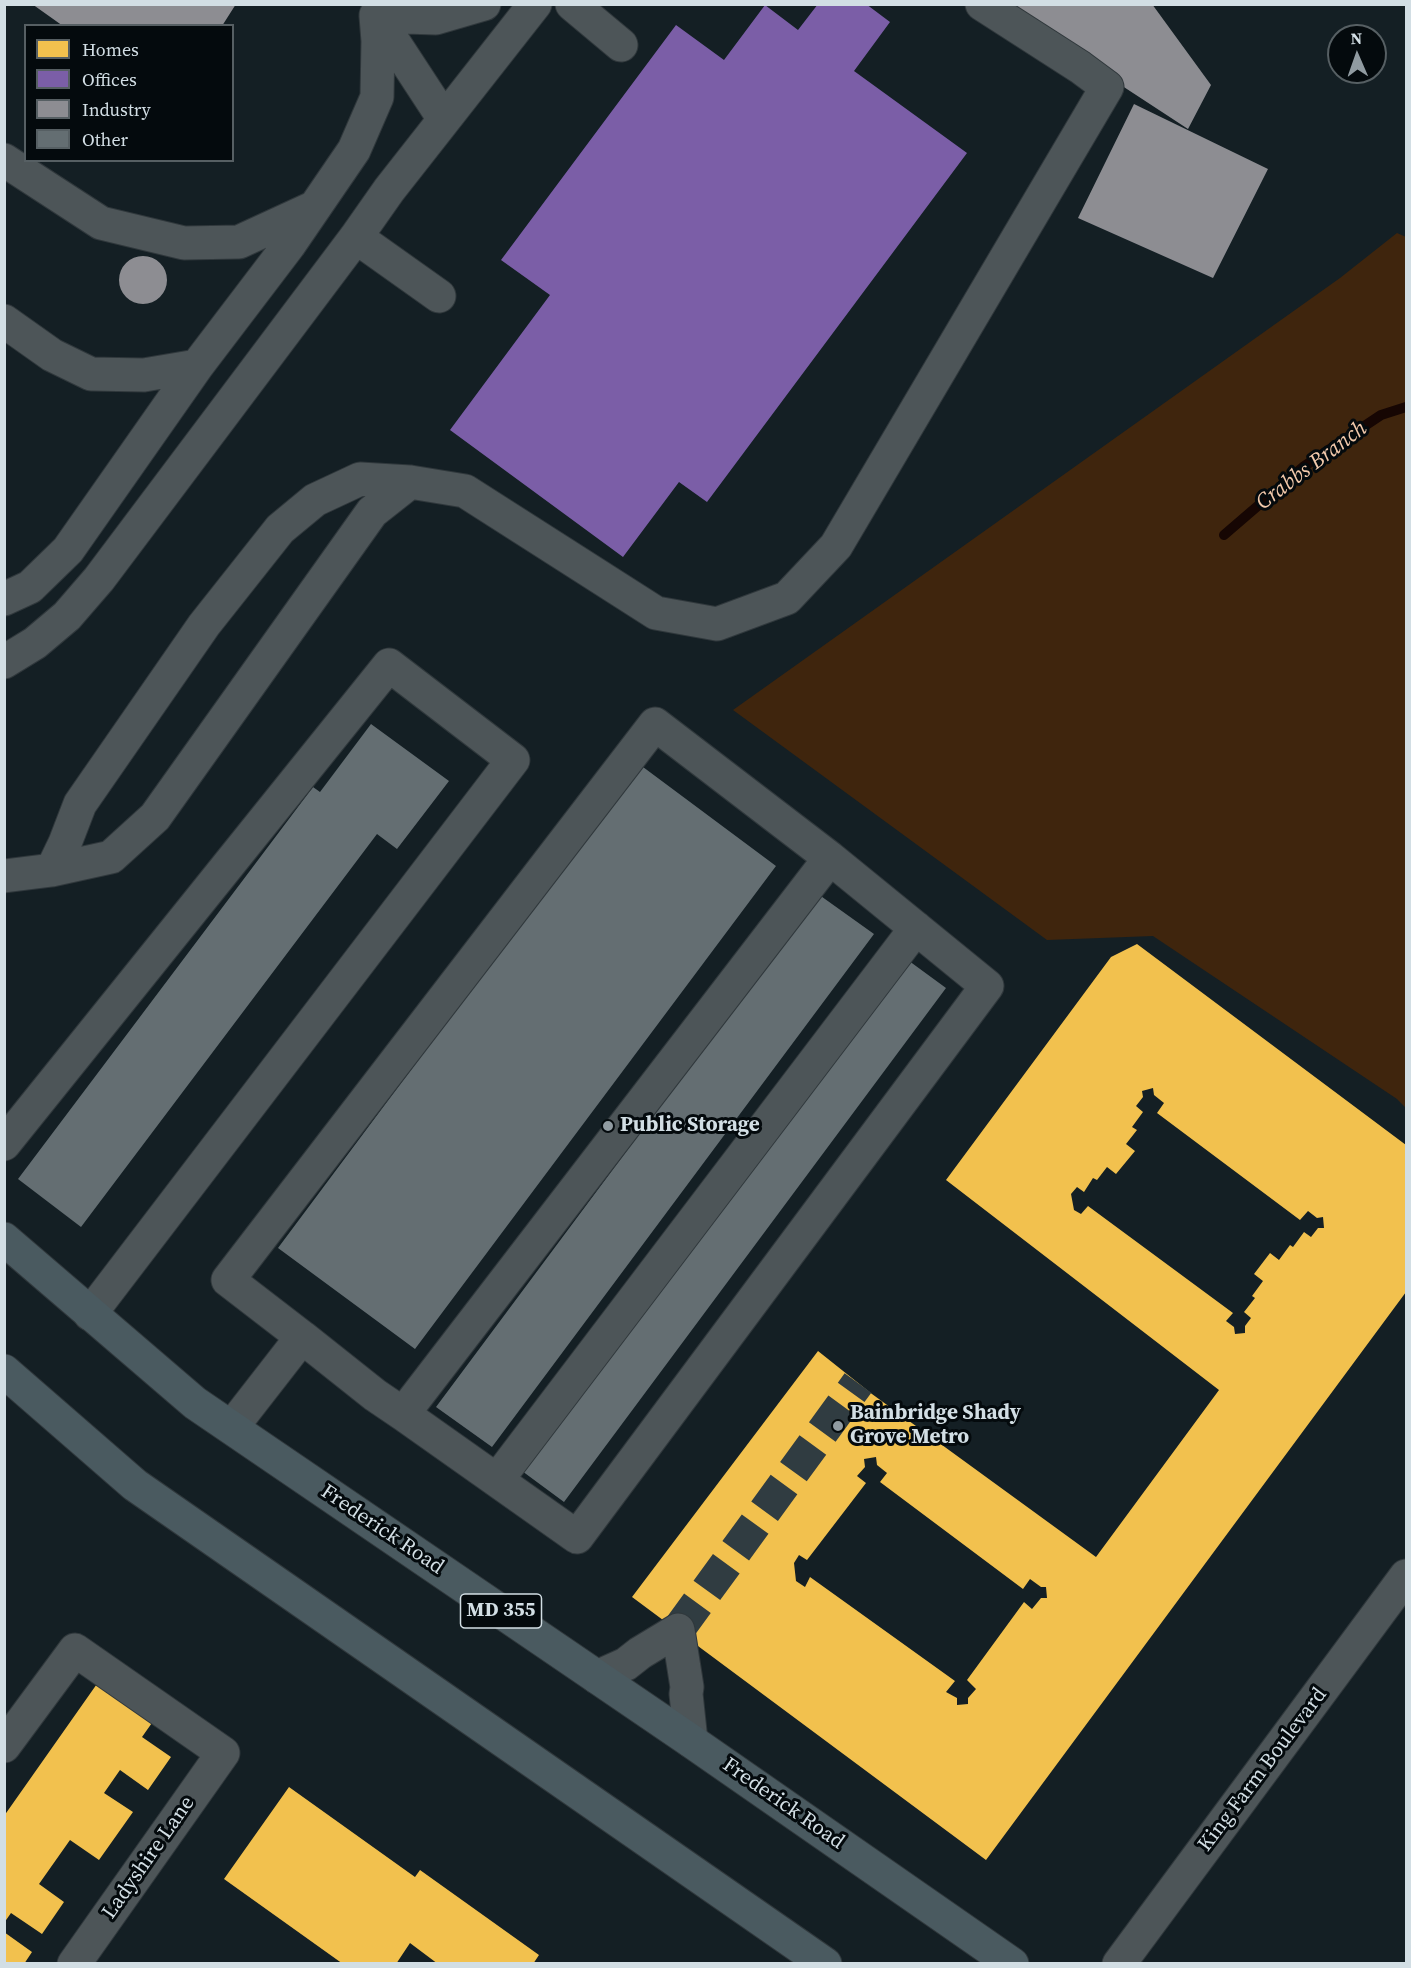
<!DOCTYPE html>
<html>
<head>
<meta charset="utf-8">
<style>
  body { margin:0 }
  #map { position:relative; width:1411px; height:1968px; overflow:hidden; background:#141f24; font-family:"Source Serif 4",serif }
  canvas { display:block }
  .frame { position:absolute; inset:0; border:6px solid #d2dee4; pointer-events:none }
  .legend { position:absolute; left:24px; top:24px; width:210px; height:138px; box-sizing:border-box; background:#040a0d; border:2px solid #565f63; margin:0; padding:8px 10px; list-style:none; font-size:18px; color:#d2dee4 }
  .legend li { display:flex; align-items:center; gap:12px; height:30px }
  .legend b { width:30px; border:2px solid #565f63 }
  .north { position:absolute; left:1327px; top:24px; width:60px; height:60px; box-sizing:border-box; background:#040a0d; border:2px solid #565f63; border-radius:50%; rotate:358deg; font-size:16px; font-weight:700; line-height:24px; text-align:center; color:#d2dee4 }
  .north::after { content:''; display:block; margin:auto; width:21px; height:27px; background:#909ba1; clip-path:polygon(50% 0,100% 100%,50% 72%,0 100%) }
</style>
</head>
<body>
<div id="map">
<canvas width="1411" height="1968"></canvas>
<div class="frame"></div>
<ul class="legend">
<li><b style="height:16px;background:#f2c14e"></b>Homes</li>
<li><b style="height:16px;background:#7b5ea7"></b>Offices</li>
<li><b style="height:16px;background:#8d8d92"></b>Industry</li>
<li><b style="height:16px;background:#646e72"></b>Other</li>
</ul>
<div class="north">N</div>
</div>
<script>
const c = document.querySelector('canvas').getContext('2d');
c.lineJoin = 'round';
function fillPath(path, color) { c.fillStyle = color; c.fill(path, 'evenodd'); }
const toPath = rows => new Path2D(rows.map(r => 'M' + r).join(''));
function stroke(path, color, width, dash) { c.strokeStyle = color; c.lineWidth = width; c.lineCap = dash ? 'butt' : 'round'; c.setLineDash(dash || []); c.stroke(path); }
function write(font, color, halo, rows, align = 'center') {
  c.font = font + ' "Source Serif 4",serif'; c.lineWidth = 6; c.setLineDash([]); c.textBaseline = 'middle'; c.strokeStyle = halo; c.fillStyle = color; for (const [text, x, y, turn = 0] of rows) {
    c.save(); c.translate(x, y); c.rotate((+turn || 0) * Math.PI / 180); c.textAlign = isNaN(turn) ? turn : align; if (halo) c.strokeText(text, 0, 0); c.fillText(text, 0, 0); c.restore();
  }
}
fillPath(toPath([
  [1397,233,1406,237,1406,1108,1397,1099,1153,936,1047,940,733,710,1340,278]
]), '#3f250d');
fillPath(toPath([
  [1137,944,1406,1145,1406,1292,986,1860,632,1597,818,1351,872,1394,1096,1557,1219,1390,946,1180,1111,957],
  [1153,1088,1154,1095,1164,1103,1157,1113,1300,1220,1308,1211,1317,1218,1323,1217,1324,1228,1318,1228,1311,1237,1304,1232,1293,1247,1290,1245,1279,1260,1270,1253,1254,1274,1263,1281,1252,1296,1255,1298,1244,1312,1251,1318,1245,1326,1245,1333,1235,1334,1234,1327,1226,1321,1233,1313,1088,1206,1081,1214,1074,1210,1071,1194,1077,1187,1084,1192,1093,1178,1097,1180,1107,1167,1116,1174,1135,1151,1126,1144,1137,1130,1132,1127,1143,1112,1136,1106,1143,1097,1142,1091],
  [876,1457,877,1465,887,1473,880,1482,1023,1589,1030,1579,1041,1587,1046,1587,1047,1598,1041,1598,1032,1609,1024,1602,967,1680,976,1689,968,1698,968,1704,957,1705,957,1698,946,1692,955,1681,810,1577,805,1587,796,1581,794,1563,799,1555,807,1560,866,1483,857,1476,865,1467,864,1459],
  [99,1681,154,1720,142,1737,171,1757,148,1790,120,1770,104,1793,133,1812,99,1860,70,1840,39,1884,64,1902,42,1934,11,1913,4,1923,4,1816],
  [289,1787,415,1877,420,1870,539,1955,533,1964,438,1964,410,1943,396,1964,343,1964,224,1879],
  [4,1932,32,1952,24,1964,4,1964]
]), '#f2c14e');
fillPath(toPath([
  [818,4,866,4,890,22,854,71,967,153,707,502,679,482,623,557,450,430,550,295,501,260,676,25,724,60,765,5,798,30]
]), '#7b5ea7');
fillPath(toPath([
  [32,4,236,4,222,26,63,26],
  [997,4,1152,4,1211,85,1188,129],
  [1134,104,1268,169,1213,278,1078,218],
  '119 280a24 24 0 1 1 48 0a24 24 0 1 1-48 0Z'
]), '#8d8d92');
stroke(toPath([
  [1224,535,1303,467,1381,415,1406,407]
]), '#160603', 10);
fillPath(toPath([
  [371,724,449,781,397,849,377,834,81,1227,18,1179,313,787,320,792],
  [639,764,776,866,415,1349,278,1248],
  [818,894,874,934,492,1447,436,1407],
  [905,958,946,988,564,1502,522,1471]
]), '#646e72');
stroke(toPath([
  [678,1630,858,1383]
]), '#303c41', 33, [33, 16]);
const minor = toPath([
  [572,4,621,45],
  [376,15,444,119],
  [4,160,101,223,184,243,239,242,315,207],
  [356,237,439,296],
  [4,321,52,355,91,374,144,375,197,366,289,245,354,150,377,97,378,41,376,16,436,18,484,4],
  [4,599,30,587,68,550,197,366],
  [4,662,35,643,67,616,99,579,356,237,389,190,535,4],
  [52,870,65,843,80,804,204,625,280,529,315,500,360,479,410,482,465,491,656,613,717,624,787,598,836,546,1107,87,1080,67,982,4],
  [4,876,52,870,111,857,155,817,372,512,410,482],
  [4,1144,389,665,513,760,90,1314],
  [403,1414,577,1537,987,986,830,858],
  [232,1427,302,1337,375,1395,403,1414,830,858,655,724,228,1280,302,1337],
  [497,1480,916,928],
  [597,1677,626,1664,640,1653,678,1630,687,1687,686,1694,691,1741],
  [4,1746,75,1650,223,1753,74,1964],
  [1119,1964,1406,1576]
]);
const major = toPath([
  [4,1239,195,1403,691,1741,1012,1964],
  [4,1371,135,1485,825,1964]
]);
stroke(minor, '#30383c', 35);
stroke(major, '#30383c', 35);
stroke(minor, '#4d5558', 33);
stroke(major, '#4a5a60', 33);
for (const [x, y, r, color] of [
  [608,1126,6,"#909ba1"],
  [838,1426,6,"#909ba1"]
]) { const dot = new Path2D(); dot.arc(x, y, r, 0, 2 * Math.PI); c.fillStyle = color; c.fill(dot); stroke(dot, '#040a0d', 2); }
for (const [x, y, w] of [
  [501,1611,81]
]) { const box = new Path2D(); box.roundRect(x - w / 2, y - 17, w, 34, 4.5); c.fillStyle = '#040a0d'; c.fill(box); stroke(box, '#d2dee4', 1.5); }
write('bold 20px', '#d2dee4', null, [
  ["MD 355",501,1611]
]);
write('bold 21px', '#d2dee4', '#040a0d', [
  ["Public Storage",620,1126],
  ["Bainbridge Shady",850,1414],
  ["Grove Metro",850,1438]
], 'left');
write('21px', '#d2dee4', '#040a0d', [
  ["Frederick Road",382,1530,34],
  ["King Farm Boulevard",1263,1770,-53],
  ["Frederick Road",783,1804,35],
  ["Ladyshire Lane",149,1858,-55]
]);
write('italic 22px', '#f2c9ab', '#040a0d', [
  ["Crabbs Branch",1312,466,-37]
]);
</script>
</body>
</html>
